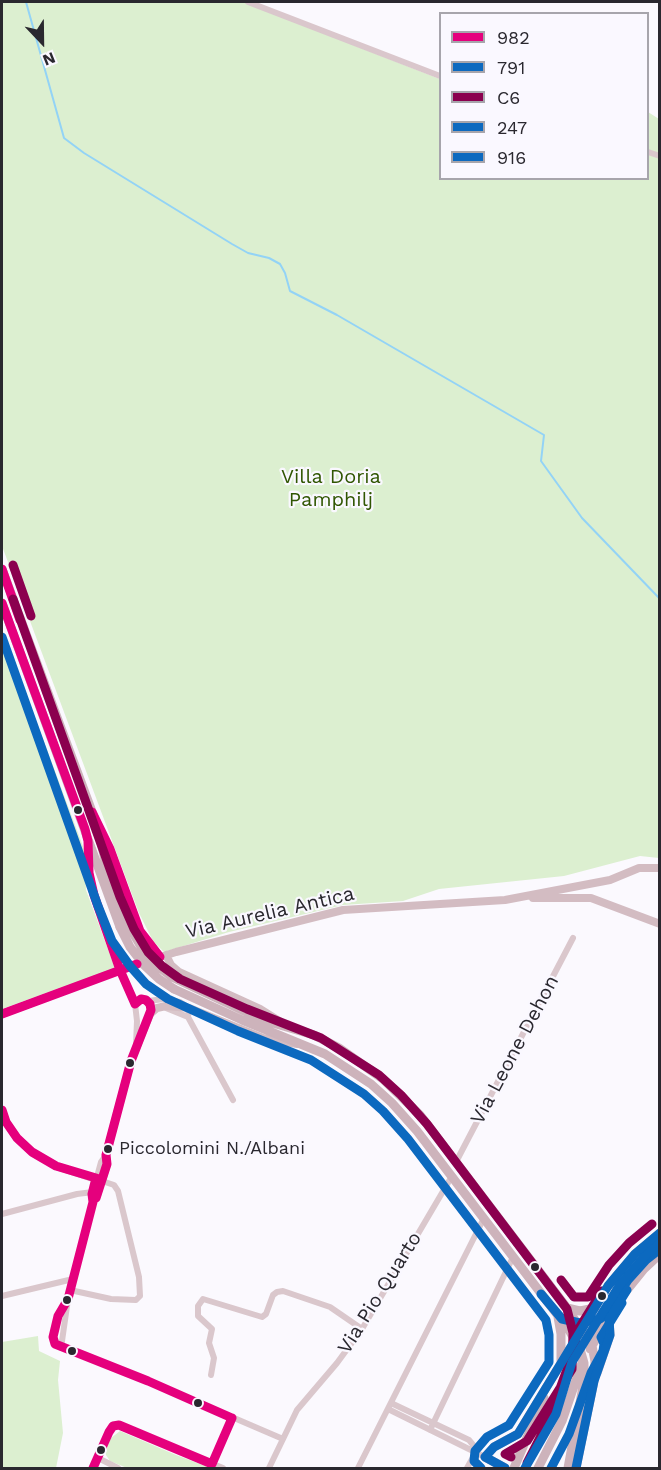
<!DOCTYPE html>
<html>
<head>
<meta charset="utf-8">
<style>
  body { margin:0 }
  #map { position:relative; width:661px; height:1470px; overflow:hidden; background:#fbf9fe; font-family:"Work Sans",sans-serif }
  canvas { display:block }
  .frame { position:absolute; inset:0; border:3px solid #2a282f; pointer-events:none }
  .legend { position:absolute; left:439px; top:12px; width:210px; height:168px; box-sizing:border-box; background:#faf8ff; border:2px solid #a7a5ac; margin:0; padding:8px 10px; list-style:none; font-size:18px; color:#2a282f }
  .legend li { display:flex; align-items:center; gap:12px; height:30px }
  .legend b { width:30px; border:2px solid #a7a5ac }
  .north { position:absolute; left:12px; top:12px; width:60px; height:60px; -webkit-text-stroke:4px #faf8ff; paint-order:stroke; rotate:158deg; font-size:16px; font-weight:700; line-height:24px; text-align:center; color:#2a282f }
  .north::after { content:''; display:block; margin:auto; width:21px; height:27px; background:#2a282f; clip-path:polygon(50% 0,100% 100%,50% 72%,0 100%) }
</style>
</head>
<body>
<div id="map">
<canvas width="661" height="1470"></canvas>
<div class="frame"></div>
<ul class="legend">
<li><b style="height:8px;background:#e5007d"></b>982</li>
<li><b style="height:8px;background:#0c69bf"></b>791</li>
<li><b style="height:8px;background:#8b004f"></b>C6</li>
<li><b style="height:8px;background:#0c69bf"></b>247</li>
<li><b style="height:8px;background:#0c69bf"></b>916</li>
</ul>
<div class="north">N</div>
</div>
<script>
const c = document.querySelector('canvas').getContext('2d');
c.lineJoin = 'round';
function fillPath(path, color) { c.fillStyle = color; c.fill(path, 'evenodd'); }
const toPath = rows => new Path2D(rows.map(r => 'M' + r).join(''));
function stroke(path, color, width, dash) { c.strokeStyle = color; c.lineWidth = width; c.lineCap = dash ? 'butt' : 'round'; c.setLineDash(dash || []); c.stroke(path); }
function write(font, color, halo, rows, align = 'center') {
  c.font = font + ' "Work Sans",sans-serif'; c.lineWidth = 4.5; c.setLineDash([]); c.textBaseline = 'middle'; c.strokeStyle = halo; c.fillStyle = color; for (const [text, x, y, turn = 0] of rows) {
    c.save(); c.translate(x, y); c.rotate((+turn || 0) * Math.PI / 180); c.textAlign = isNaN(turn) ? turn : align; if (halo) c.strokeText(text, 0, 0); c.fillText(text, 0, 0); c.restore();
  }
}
fillPath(toPath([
  [2,2,243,2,440,79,440,178,648,178,648,112,659,119,659,858,640,856,564,876,439,889,403,901,343,905,229,932,164,952,153,941,139,913,2,546],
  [2,629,84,849,86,890,115,968,2,1009],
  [38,1336,39,1351,60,1361,58,1380,63,1433,56,1468,2,1468,2,1342],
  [120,1431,176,1455,211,1468,127,1468,110,1461,106,1455,105,1451,111,1438]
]), '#dcefd0');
stroke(toPath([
  [26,2,64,138,84,153,232,244,248,253,269,258,280,264,285,273,290,291,337,315,544,435,541,461,582,518,660,599]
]), '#93d3f6', 2);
stroke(toPath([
  [248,2,440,76],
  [648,152,660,156],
  [148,1001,164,999,180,1002,189,1008,188,1017,166,1008],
  [135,1004,137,1021,136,1045],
  [188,1017,233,1100],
  [456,1162,573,938],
  [92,1195,101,1162,106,1155],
  [2,1214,77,1194,93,1192],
  [2,1296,73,1279],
  [67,1301,58,1316,53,1337,56,1345,148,1381,283,1439],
  [61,1348,68,1299,70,1290,93,1202,98,1196,102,1181,114,1185,118,1191,139,1277,140,1296,136,1300,111,1299,70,1290],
  [211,1375,214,1358,209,1343,212,1329,198,1316,198,1306,203,1299,262,1317,266,1314,273,1295,277,1292,283,1291,330,1307,362,1329],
  [391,1403,469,1440,474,1446,476,1452],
  [388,1409,485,1457],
  [430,1430,513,1257],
  [98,1458,118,1468],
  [212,1464,232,1418],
  [93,1468,109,1432,116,1425,223,1468],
  [269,1468,297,1410,337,1363,362,1329,452,1176],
  [358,1468,484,1218],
  [467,1468,476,1452]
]), '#dac7cc', 6);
stroke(toPath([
  [99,828,110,849,140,931,160,957],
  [533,898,591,898,660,924],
  [166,955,171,965,179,972,260,1009,287,1026],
  [2,1014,120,970,176,952,343,910,505,900,610,880,639,868,660,868],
  [150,1014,157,1008,166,1006,189,1008,263,1038,297,1044],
  [2,1110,6,1122,17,1138,32,1152,56,1166,102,1181,107,1164,106,1155,131,1061,150,1014,151,1007,146,1000,141,999,135,1004,120,970,94,895,89,873,88,843]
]), '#d3bcc2', 8);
stroke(toPath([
  [2,569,97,825,109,877,127,923],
  [2,603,120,927],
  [172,977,246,1012,266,1021,314,1035,339,1048,383,1079,420,1115,567,1308,592,1346,595,1361,594,1381,576,1468],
  [174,989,242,1020,325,1054,371,1084,392,1103,417,1131,569,1330,580,1349,584,1363,584,1381,568,1468],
  [567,1308,580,1311,595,1308],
  [558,1317,561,1334,561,1363],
  [590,1349,623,1295,644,1269,660,1254],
  [597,1373,610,1335,609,1319],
  [505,1468,485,1457,494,1447,518,1434,608,1286,635,1254,660,1233],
  [514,1468,544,1398],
  [538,1468,562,1421,583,1360]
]), '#cdb3bb', 9);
stroke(toPath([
  [127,923,143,950,156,965,172,977],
  [120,927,130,947,144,965,159,979,174,989]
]), '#cdb3bb', 9);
stroke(toPath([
  [2,569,20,620],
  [2,603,85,829,88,841,89,873,94,895,120,970,135,1004],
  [92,812,110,849,140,931,160,957],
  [2,1014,137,964],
  [2,1110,6,1122,17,1138,32,1152,56,1166,96,1178,92,1194,93,1202,68,1299,58,1316,53,1337,55,1344,148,1381,232,1418],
  [96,1198,107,1164,106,1155,131,1061,151,1010,150,1004,146,1000,141,999,135,1004],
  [119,1425,212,1464],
  [212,1464,232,1418],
  [93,1468,109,1432,113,1426,119,1425]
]), '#e5007d', 9);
stroke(toPath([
  [2,637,98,906,112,941,130,966,146,984,168,999,238,1031,311,1060,364,1094,383,1111,408,1139,546,1320,549,1335,549,1362,509,1425,487,1437,475,1451,474,1461,481,1468],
  [541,1294,562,1319,580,1323,600,1319,605,1315,628,1280,646,1260,660,1249],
  [551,1468,569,1434,591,1373,603,1351,604,1344,601,1337,622,1303]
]), '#0c69bf', 9);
stroke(toPath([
  [13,565,31,616],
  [13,599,120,897,134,929,148,952,162,966,180,979,247,1009,321,1038,379,1075,401,1095,427,1124,567,1309,573,1333,572,1369,527,1441,505,1454,511,1457],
  [561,1280,574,1297,588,1297,609,1265,629,1243,652,1224],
  [527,1463,547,1424,569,1364,578,1346,575,1340,576,1333,602,1291]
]), '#8b004f', 9);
stroke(toPath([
  [505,1468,485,1457,494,1447,518,1434,608,1286,635,1254,660,1233],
  [576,1468,594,1381,610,1335,609,1319,627,1290]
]), '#0c69bf', 9);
stroke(toPath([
  [525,1468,556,1414,572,1362,619,1286,643,1258,660,1243]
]), '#0c69bf', 9);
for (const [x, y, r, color] of [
  [78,810,5,"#2a282f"],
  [130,1063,5,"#2a282f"],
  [108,1149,5,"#2a282f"],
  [535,1267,5,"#2a282f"],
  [602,1296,5,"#2a282f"],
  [67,1300,5,"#2a282f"],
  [72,1351,5,"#2a282f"],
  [198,1403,5,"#2a282f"],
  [101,1450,5,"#2a282f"]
]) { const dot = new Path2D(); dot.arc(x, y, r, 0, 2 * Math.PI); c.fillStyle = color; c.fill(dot); stroke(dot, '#faf8ff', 2); }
write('18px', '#2a282f', '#faf8ff', [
  ["Piccolomini N./Albani",119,1149]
], 'left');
write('20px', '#305602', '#faf8ff', [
  ["Villa Doria",331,477],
  ["Pamphilj",331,500]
]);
write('20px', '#2a282f', '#faf8ff', [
  ["Via Aurelia Antica",270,913,-13],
  ["Via Leone Dehon",515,1050,-62],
  ["Via Pio Quarto",380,1293,-58]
]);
</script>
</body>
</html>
